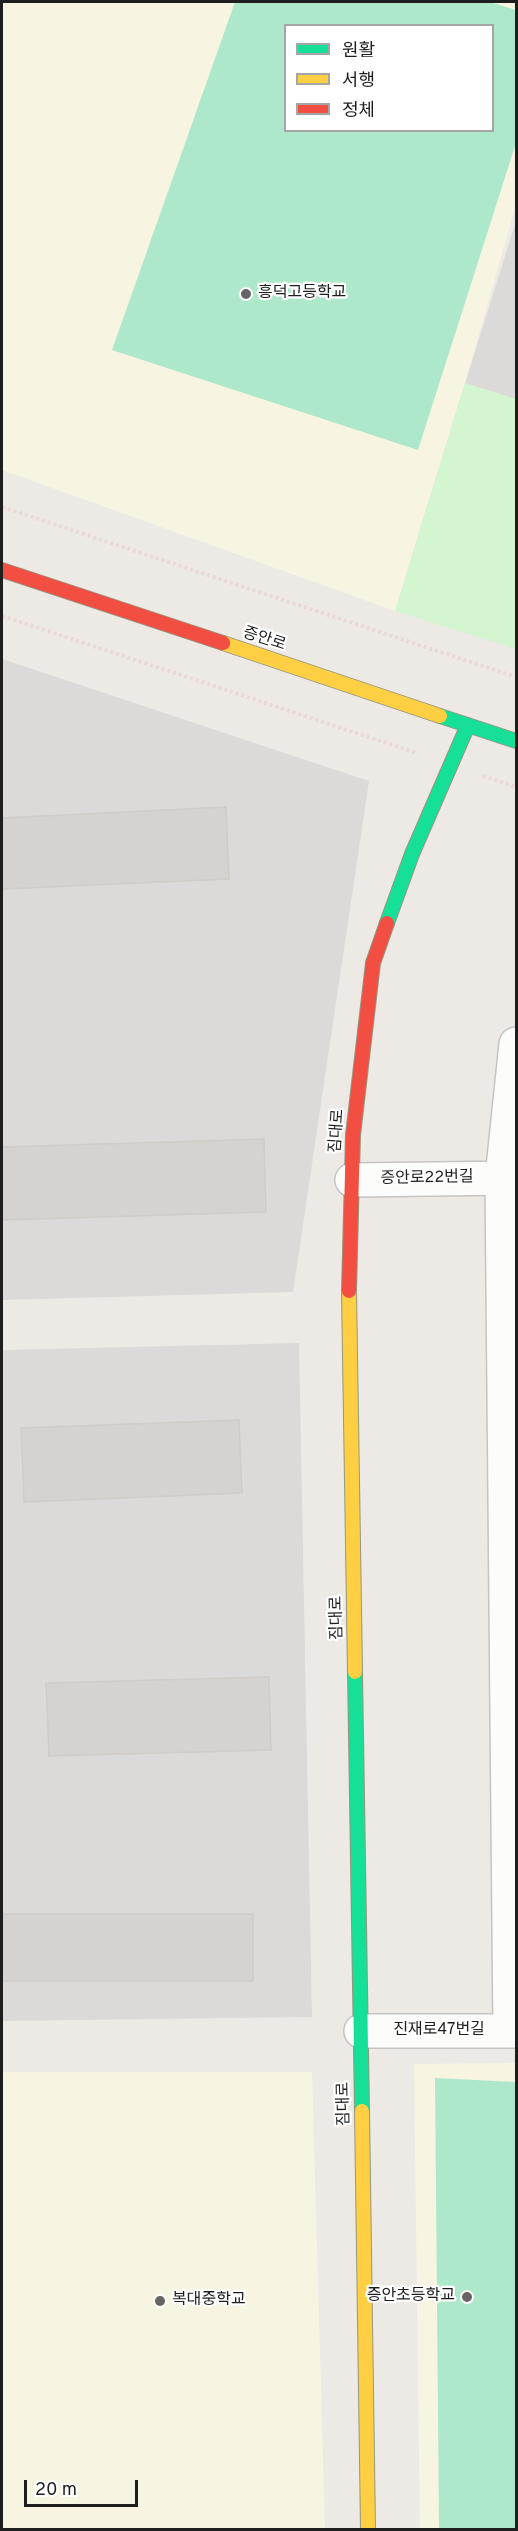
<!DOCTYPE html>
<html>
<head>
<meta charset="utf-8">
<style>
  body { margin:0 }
  #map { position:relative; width:518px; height:2531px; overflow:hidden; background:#edeae6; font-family:Overpass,"Noto Sans KR",sans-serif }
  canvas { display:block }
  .frame { position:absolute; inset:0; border:3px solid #1e1e1e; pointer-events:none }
  .legend { position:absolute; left:284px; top:24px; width:210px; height:108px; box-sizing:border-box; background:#fff; border:2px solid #a5a5a5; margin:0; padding:8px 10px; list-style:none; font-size:18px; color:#1e1e1e }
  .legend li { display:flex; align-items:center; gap:12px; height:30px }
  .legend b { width:30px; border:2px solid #a5a5a5 }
  .scale { position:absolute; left:24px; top:2480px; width:114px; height:27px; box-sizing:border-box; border:3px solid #1e1e1e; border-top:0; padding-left:8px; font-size:18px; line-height:21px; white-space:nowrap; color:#1e1e1e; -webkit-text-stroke:4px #fff; paint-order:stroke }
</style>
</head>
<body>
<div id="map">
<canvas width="518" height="2531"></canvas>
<div class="frame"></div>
<ul class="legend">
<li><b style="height:8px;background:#16e098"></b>원활</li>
<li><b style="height:8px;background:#ffcf43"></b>서행</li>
<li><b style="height:8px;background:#f24e42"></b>정체</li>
</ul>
<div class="scale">20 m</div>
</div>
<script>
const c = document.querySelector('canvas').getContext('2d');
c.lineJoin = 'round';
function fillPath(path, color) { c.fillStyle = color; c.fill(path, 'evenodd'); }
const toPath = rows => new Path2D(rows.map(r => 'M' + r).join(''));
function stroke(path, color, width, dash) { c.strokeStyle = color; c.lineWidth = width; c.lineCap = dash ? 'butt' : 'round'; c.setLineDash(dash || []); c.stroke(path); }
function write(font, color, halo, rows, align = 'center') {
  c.font = font + ' Overpass,"Noto Sans KR",sans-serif'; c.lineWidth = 4.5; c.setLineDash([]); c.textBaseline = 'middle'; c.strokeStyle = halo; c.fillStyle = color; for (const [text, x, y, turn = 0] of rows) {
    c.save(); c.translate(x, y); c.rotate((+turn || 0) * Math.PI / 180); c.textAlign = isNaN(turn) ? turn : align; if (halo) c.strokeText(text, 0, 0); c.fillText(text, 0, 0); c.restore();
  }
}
fillPath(toPath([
  [516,221,516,649,405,611,411,556],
  [2,659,369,781,293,1292,2,1300],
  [299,1343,312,2017,2,2021,2,1350]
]), '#dcdad8');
fillPath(toPath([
  [2,2,516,2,516,205,465,383,395,611,2,470],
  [286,26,492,26,492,130,286,130],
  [516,2063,516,2529,420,2529,414,2064],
  [2,2072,312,2072,325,2529,2,2529]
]), '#f7f4e1');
fillPath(toPath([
  [465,383,516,399,516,649,395,611]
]), '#d3f5cf');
fillPath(toPath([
  [235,2,490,2,516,10,516,143,418,450,112,350],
  [286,26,492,26,492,130,286,130],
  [435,2078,516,2082,516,2529,439,2529]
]), '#aee8ca');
const building = toPath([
  [226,807,229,879,2,889,2,818,226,807],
  [264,1139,266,1212,2,1220,2,1147,264,1139],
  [239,1420,242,1493,24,1502,21,1428,239,1420],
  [269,1677,271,1750,49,1756,46,1683,269,1677],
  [2,1914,253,1914,253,1981,2,1981,2,1914]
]);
fillPath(building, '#d5d2cf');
stroke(building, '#d0cbc7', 1.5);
const street = toPath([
  [352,1180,516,1178],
  [361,2031,516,2031],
  [510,2031,502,1178,516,1044]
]);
const fast = toPath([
  [440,716,516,741],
  [387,923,412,854,468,725],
  [355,1672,362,2111]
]);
const slow = toPath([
  [223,643,440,716],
  [349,1291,355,1672],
  [362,2111,368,2530]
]);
const jam = toPath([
  [2,570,223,643],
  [349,1291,353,1135,373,963,387,923]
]);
stroke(street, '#c5c4c2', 36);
stroke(fast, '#97967e', 16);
stroke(slow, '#97967e', 16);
stroke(jam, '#97967e', 16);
stroke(toPath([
  [2,507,516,677],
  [2,616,417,753],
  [483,776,516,787]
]), '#ebd9d8', 4, [3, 3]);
stroke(street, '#fcfcfb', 33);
stroke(fast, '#16e098', 14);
stroke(slow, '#ffcf43', 14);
stroke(jam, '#f24e42', 14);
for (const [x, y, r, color] of [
  [246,294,6,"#666564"],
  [467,2297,6,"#666564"],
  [160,2301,6,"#666564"]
]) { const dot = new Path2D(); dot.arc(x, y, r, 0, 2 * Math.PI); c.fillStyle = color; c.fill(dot); stroke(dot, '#fff', 2); }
write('16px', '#1e1e1e', '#fff', [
  ["흥덕고등학교",258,294],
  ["증안초등학교",455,2297,"right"],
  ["복대중학교",172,2301]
], 'left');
write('16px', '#1e1e1e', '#fff', [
  ["증안로",264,640,18],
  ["짐대로",338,1131,-86],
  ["증안로22번길",427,1179,-1],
  ["짐대로",338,1618,-91],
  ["진재로47번길",439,2031],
  ["짐대로",345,2104,-91]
]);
</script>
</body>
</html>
